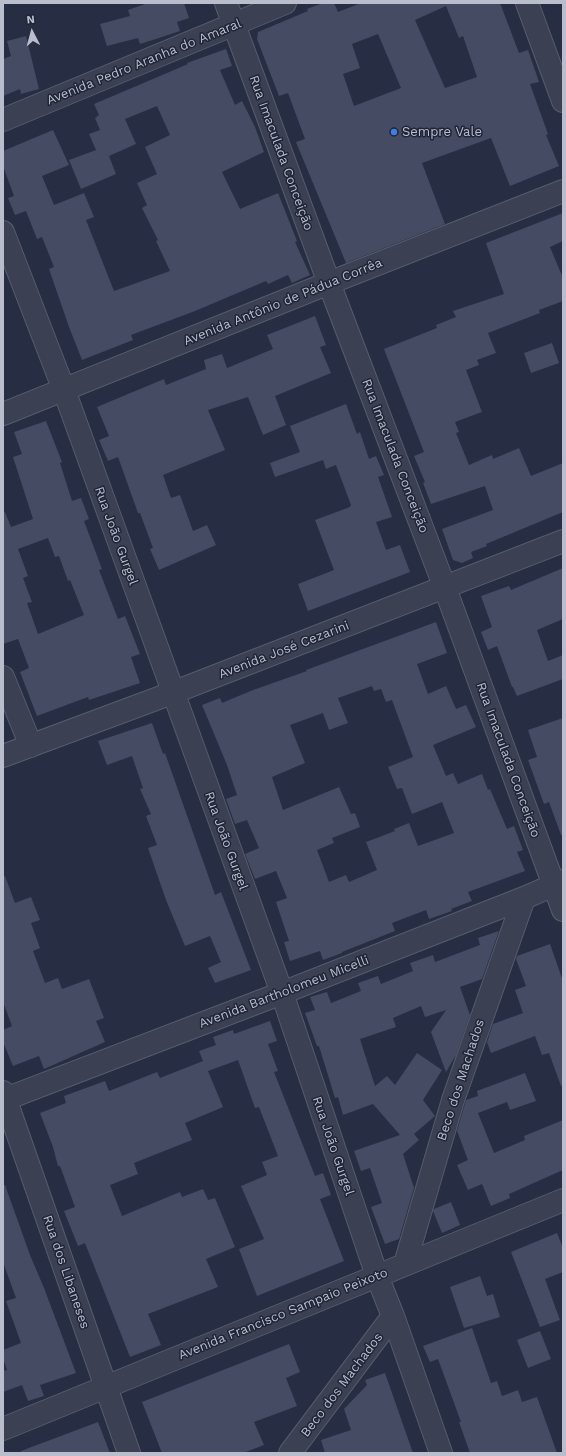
<!DOCTYPE html>
<html>
<head>
<meta charset="utf-8">
<style>
  body { margin:0 }
  #map { position:relative; width:566px; height:1456px; overflow:hidden; background:#272e43; font-family:"Work Sans",sans-serif }
  canvas { display:block }
  .frame { position:absolute; inset:0; border:4px solid #b9bdcc; pointer-events:none }
  .north { position:absolute; left:12px; top:12px; width:40px; height:40px; -webkit-text-stroke:3px #202538; paint-order:stroke; rotate:354deg; font-size:11px; font-weight:700; line-height:16px; text-align:center; color:#b9bdcc }
  .north::after { content:''; display:block; margin:auto; width:14px; height:18px; background:#b9bdcc; clip-path:polygon(50% 0,100% 100%,50% 72%,0 100%) }
</style>
</head>
<body>
<div id="map">
<canvas width="566" height="1456"></canvas>
<div class="frame"></div>
<div class="north">N</div>
</div>
<script>
const c = document.querySelector('canvas').getContext('2d');
c.lineJoin = 'round';
function fillPath(path, color) { c.fillStyle = color; c.fill(path, 'evenodd'); }
const toPath = rows => new Path2D(rows.map(r => 'M' + r).join(''));
function stroke(path, color, width, dash) { c.strokeStyle = color; c.lineWidth = width; c.lineCap = dash ? 'butt' : 'round'; c.setLineDash(dash || []); c.stroke(path); }
function write(font, color, halo, rows, align = 'center') {
  c.font = font + ' "Work Sans",sans-serif'; c.lineWidth = 3; c.setLineDash([]); c.textBaseline = 'middle'; c.strokeStyle = halo; c.fillStyle = color; for (const [text, x, y, turn = 0] of rows) {
    c.save(); c.translate(x, y); c.rotate((+turn || 0) * Math.PI / 180); c.textAlign = isNaN(turn) ? turn : align; if (halo) c.strokeText(text, 0, 0); c.fillText(text, 0, 0); c.restore();
  }
}
fillPath(toPath([
  [148,3,184,3,189,18,177,22,180,31,159,38,140,44,138,38,107,46,100,24,130,16,128,10],
  [323,3,334,3,338,12,361,3,500,3,519,53,528,50,539,82,530,84,548,134,546,135,559,166,510,186,491,138,422,163,445,224,346,263,296,142,305,139,288,93,279,96,257,39,258,32,308,11,307,9],
  [446,6,459,38,463,36,477,77,445,88,415,20],
  [378,34,401,88,354,106,343,74,360,68,352,44],
  [26,36,39,89,21,94,20,89,3,96,3,59,11,56,7,41],
  [226,49,232,66,220,70,235,105,242,101,255,127,264,152,222,172,240,209,278,193,297,241,295,242,310,275,292,283,288,275,268,284,266,281,195,311,131,335,133,340,82,360,69,327,49,269,54,267,42,237,37,239,26,211,15,215,8,198,14,196,3,166,3,151,53,130,69,165,42,176,54,205,84,193,94,217,86,220,114,291,170,271,156,241,158,240,142,208,147,205,137,183,157,174,145,147,170,135,157,106,125,119,136,144,109,156,116,174,81,189,69,160,96,150,89,134,100,130,95,118,99,115,94,104,153,79,188,64,187,63],
  [563,213,563,241,550,247,563,278,563,301,539,310,540,313,488,333,496,353,477,360,479,365,466,370,482,412,455,422,459,432,456,433,469,465,492,455,493,459,519,448,531,476,563,463,563,512,486,544,487,546,471,552,473,558,462,563,453,560,442,529,493,510,485,486,431,504,423,483,425,482,414,456,424,452,384,349,437,328,436,325,456,317,453,311,504,294,486,243],
  [315,316,326,345,320,347,331,373,275,396,286,425,263,435,248,397,208,410,225,450,163,475,171,498,180,495,193,531,207,525,216,545,159,570,150,549,153,548,140,513,138,513,118,457,108,461,99,440,109,436,97,407,164,379,166,385,206,369,204,360,222,354,227,368,273,349,267,335],
  [552,343,559,363,531,373,524,353],
  [346,404,357,434,360,432,369,459,376,456,384,475,378,477,392,517,376,522,386,550,400,545,410,572,308,611,298,584,334,570,315,520,350,507,351,505,336,465,326,469,323,460,275,477,270,463,300,452,290,426],
  [46,421,62,462,60,463,72,501,81,498,89,519,84,521,102,569,99,570,118,619,125,616,140,654,131,657,140,683,89,700,88,697,37,716,20,672,29,668,18,639,3,644,3,512,5,512,11,527,33,519,13,457,22,454,14,432],
  [48,538,55,557,59,556,68,581,70,580,84,615,38,634,27,603,32,602,23,578,28,576,18,549],
  [563,568,563,619,537,630,548,661,563,655,563,679,517,696,513,687,512,687,497,646,488,650,481,632,492,627,481,596,509,586,511,590],
  [436,622,447,653,417,664,428,694,446,686,456,709,466,705,476,727,433,745,446,776,453,773,458,784,482,774,488,790,490,789,507,829,514,826,523,850,517,852,525,871,468,892,472,901,451,909,452,911,429,919,426,910,392,923,395,931,342,952,342,953,323,960,320,951,290,961,284,942,289,941,276,902,287,898,276,871,255,879,245,854,259,848,247,820,235,824,226,799,237,795,227,765,202,705,220,698,222,703,253,690,307,671,306,670],
  [372,686,374,691,381,689,386,702,392,700,413,757,388,767,397,789,402,788,412,814,442,802,454,833,418,846,409,823,394,829,395,831,366,842,377,870,349,882,346,875,329,882,317,850,334,843,332,838,360,827,355,813,351,814,339,787,283,810,272,777,305,763,290,725,323,713,329,730,348,723,338,698],
  [563,718,563,835,561,835,549,802,544,804,528,760,537,757,528,730],
  [152,723,163,754,165,753,215,895,221,892,251,970,215,983,208,968,221,962,210,936,185,946,166,900,148,848,157,845,146,816,151,814,140,789,143,788,132,756,107,765,98,741],
  [3,876,5,876,15,903,31,897,40,920,31,923,40,948,33,951,45,983,58,978,62,989,89,979,104,1018,96,1021,105,1042,44,1069,39,1056,13,1066,3,1042,3,1030,12,1026,3,1002],
  [499,931,482,979,460,987,470,1015,456,1055,446,1072,431,1032,446,1010,425,1017,421,1006,393,1018,396,1027,360,1039,375,1086,387,1076,395,1085,417,1053,442,1070,423,1100,435,1116,414,1134,419,1140,403,1154,414,1188,399,1239,385,1244,371,1207,382,1203,370,1168,361,1171,354,1151,400,1135,373,1104,343,1115,338,1097,335,1098,319,1046,317,1046,305,1013,315,1010,310,997,327,992,331,1003,361,991,358,983,378,976,381,984,413,971,410,963,433,955,435,962,480,945,478,938],
  [550,944,563,981,563,1085,561,1086,549,1053,542,1055,535,1036,491,1053,487,1042,493,1024,523,1013,515,990,526,986,516,959,517,956],
  [270,1021,277,1041,268,1044,278,1071,274,1072,315,1176,323,1173,331,1195,320,1199,344,1261,257,1296,239,1249,264,1239,241,1186,267,1175,262,1162,278,1156,259,1107,255,1108,238,1060,208,1071,223,1107,185,1123,192,1140,134,1163,138,1174,110,1185,122,1216,180,1192,182,1197,203,1189,208,1200,215,1198,235,1247,206,1259,218,1287,148,1314,161,1345,130,1357,85,1243,78,1246,64,1211,75,1207,60,1166,58,1166,53,1147,40,1113,66,1103,64,1096,105,1081,109,1091,157,1072,160,1078,203,1061,199,1051,216,1045,213,1037,233,1030,234,1034],
  [525,1073,536,1101,510,1110,507,1102,478,1113,494,1153,525,1140,524,1136,563,1120,563,1170,509,1194,510,1198,491,1206,482,1184,468,1190,457,1165,468,1160,457,1131,466,1100,478,1096,477,1091],
  [3,1185,5,1185,30,1255,44,1288,76,1373,40,1385,44,1396,28,1401,22,1385,3,1392,3,1371,7,1370,3,1358,3,1350,21,1343,6,1301,16,1298,3,1262],
  [451,1202,460,1225,442,1233,433,1211,434,1209],
  [557,1233,563,1248,563,1272,545,1279,560,1320,540,1327,511,1252],
  [480,1276,487,1296,493,1294,500,1317,464,1328,450,1287],
  [472,1328,491,1383,497,1381,502,1396,518,1390,522,1402,537,1397,557,1453,470,1453,459,1422,461,1422,438,1359,430,1362,423,1346],
  [540,1331,551,1359,528,1368,517,1340],
  [289,1344,300,1372,286,1378,297,1406,254,1422,264,1445,243,1453,162,1453,142,1402],
  [385,1373,413,1453,325,1453,321,1440,351,1430,344,1409,367,1385,365,1380],
  [98,1422,110,1453,21,1453,21,1451]
]), '#444b63');
const minor = toPath([
  [226,3,329,283,445,588,563,910],
  [527,3,563,101],
  [3,120,285,3],
  [3,232,64,390,282,993,377,1276,393,1316,441,1453],
  [3,414,329,283,563,191],
  [3,677,31,746],
  [3,756,172,693,563,541],
  [3,1092,129,1453],
  [3,1100,282,993,524,898,563,881],
  [405,1264,453,1100,524,898],
  [3,1429,563,1200],
  [290,1453,393,1316]
]);
stroke(minor, '#575b6d', 24);
stroke(minor, '#3b4152', 22);
for (const [x, y, r, color] of [
  [394,132,4,"#3f7fe0"]
]) { const dot = new Path2D(); dot.arc(x, y, r, 0, 2 * Math.PI); c.fillStyle = color; c.fill(dot); stroke(dot, '#202538', 1.5); }
write('13px', '#b9bdcc', '#202538', [
  ["Avenida Pedro Aranha do Amaral",144,62,-22],
  ["Rua Imaculada Conceição",281,153,70],
  ["Avenida Antônio de Pádua Corrêa",283,302,-22],
  ["Rua Imaculada Conceição",395,456,69],
  ["Rua João Gurgel",116,536,70],
  ["Avenida José Cezarini",284,650,-21],
  ["Rua Imaculada Conceição",508,760,70],
  ["Rua João Gurgel",226,841,70],
  ["Avenida Bartholomeu Micelli",284,992,-21],
  ["Beco dos Machados",461,1080,-72],
  ["Rua João Gurgel",333,1146,71],
  ["Rua dos Libaneses",66,1272,71],
  ["Avenida Francisco Sampaio Peixoto",283,1314,-22],
  ["Beco dos Machados",342,1385,-53]
]);
write('13px', '#b9bdcc', '#202538', [
  ["Sempre Vale",402,132]
], 'left');
</script>
</body>
</html>
